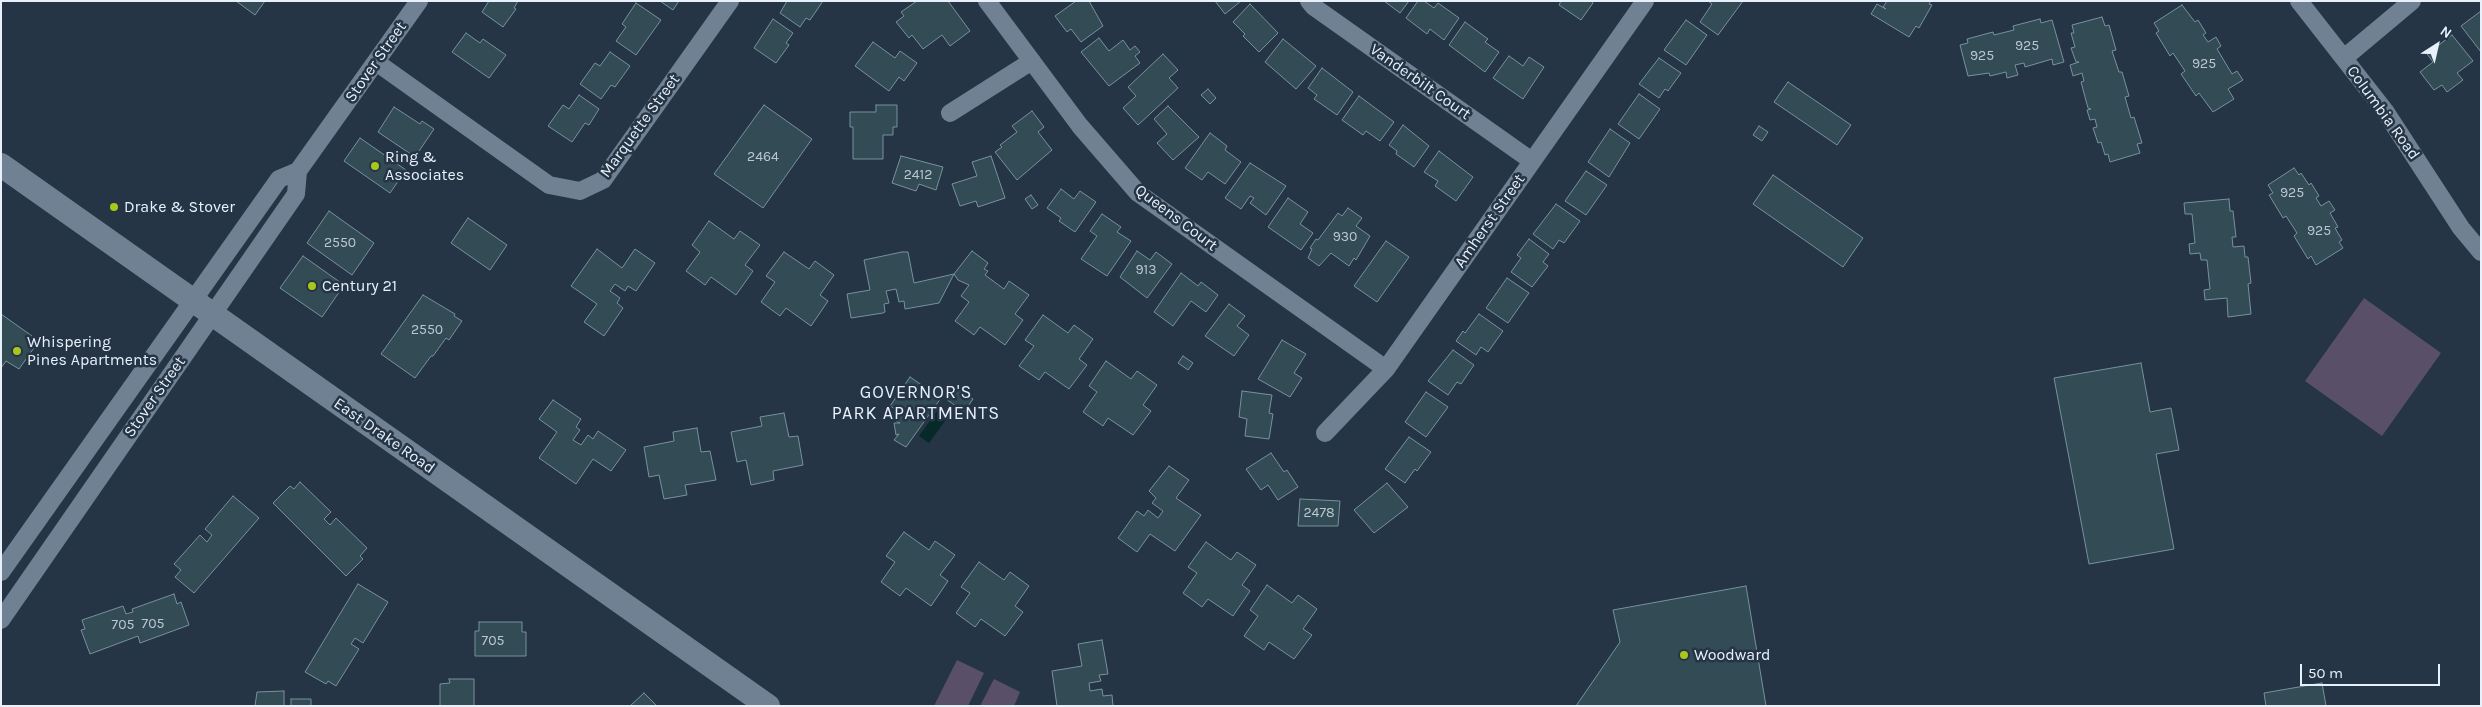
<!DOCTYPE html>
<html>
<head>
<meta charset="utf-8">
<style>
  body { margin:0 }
  #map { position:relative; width:2482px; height:707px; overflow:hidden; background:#253545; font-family:Karla,sans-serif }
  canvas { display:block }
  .frame { position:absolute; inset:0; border:2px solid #e7f0fb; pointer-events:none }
  .north { position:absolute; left:2412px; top:20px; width:50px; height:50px; -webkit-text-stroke:4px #253545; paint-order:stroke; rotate:35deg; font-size:14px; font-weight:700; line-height:20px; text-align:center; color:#e7f0fb }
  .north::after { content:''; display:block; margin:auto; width:18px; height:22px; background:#e7f0fb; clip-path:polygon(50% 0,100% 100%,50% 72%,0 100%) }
  .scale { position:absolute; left:2300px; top:664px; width:140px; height:22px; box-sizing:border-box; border:2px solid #e7f0fb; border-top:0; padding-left:6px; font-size:15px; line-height:18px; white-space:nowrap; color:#e7f0fb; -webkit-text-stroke:4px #253545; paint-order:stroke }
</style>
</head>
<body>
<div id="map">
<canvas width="2482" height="707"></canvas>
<div class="frame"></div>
<div class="north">N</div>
<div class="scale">50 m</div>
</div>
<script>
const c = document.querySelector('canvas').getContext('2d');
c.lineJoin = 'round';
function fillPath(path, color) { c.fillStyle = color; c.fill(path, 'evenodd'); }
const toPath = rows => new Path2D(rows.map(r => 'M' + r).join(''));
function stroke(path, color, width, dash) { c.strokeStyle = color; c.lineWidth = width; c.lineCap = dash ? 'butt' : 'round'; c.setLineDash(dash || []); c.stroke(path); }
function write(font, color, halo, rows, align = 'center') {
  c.font = font + ' Karla,sans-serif'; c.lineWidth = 5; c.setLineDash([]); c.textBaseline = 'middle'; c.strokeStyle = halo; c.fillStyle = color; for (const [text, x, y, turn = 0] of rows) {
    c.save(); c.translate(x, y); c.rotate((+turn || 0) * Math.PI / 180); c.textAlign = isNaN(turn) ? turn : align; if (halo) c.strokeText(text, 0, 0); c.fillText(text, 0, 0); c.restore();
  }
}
fillPath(toPath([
  [2364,298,2441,353,2382,436,2305,381],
  [957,660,984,673,968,706,934,706],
  [994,679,1020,692,1014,706,980,706]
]), '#594f68');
fillPath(toPath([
  [940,407,950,414,929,443,919,436]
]), '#06292a');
const building = toPath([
  [236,1,265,1,255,15,236,1],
  [489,1,518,1,514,8,516,9,503,27,482,12,489,1],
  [660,1,679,1,673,10,660,1],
  [787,1,823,1,810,20,806,18,800,27,780,13,787,1],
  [917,1,948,1,970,31,950,46,942,35,923,49,912,35,909,38,896,22,904,16,901,12,917,1],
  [1076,1,1089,1,1103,26,1081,42,1071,29,1067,32,1055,16,1076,1],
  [1215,1,1241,1,1225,14,1215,1],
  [1384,1,1409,1,1400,13,1384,1],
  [1418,1,1424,1,1434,8,1438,3,1459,18,1444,40,1430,29,1427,34,1406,18,1418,1],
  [1561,1,1592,1,1593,3,1581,20,1559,5,1561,1],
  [1708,1,1743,1,1718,35,1700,22,1712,4,1708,1],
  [1887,1,1931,1,1929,4,1932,5,1919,28,1916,26,1909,37,1871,14,1877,4,1886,9,1883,7,1887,1],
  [636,3,661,20,636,55,616,41,626,27,622,24,636,3],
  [1250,4,1278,33,1259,52,1243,36,1245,34,1233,22,1250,4],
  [2182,5,2195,22,2198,20,2206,33,2203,35,2208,42,2216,37,2221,46,2217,49,2232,74,2237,71,2243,80,2228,89,2234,99,2213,112,2199,93,2196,96,2181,74,2185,71,2173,53,2170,56,2156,33,2159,31,2154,23,2182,5],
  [2481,11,2481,52,2461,26,2481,11],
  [2102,17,2105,26,2109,25,2116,50,2112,51,2119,72,2122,72,2129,96,2125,97,2131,118,2134,117,2142,143,2137,144,2140,153,2110,162,2108,154,2105,155,2101,142,2098,143,2093,128,2097,127,2095,119,2090,120,2087,110,2091,109,2088,108,2081,82,2084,81,2082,73,2073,76,2070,65,2079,62,2076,62,2071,48,2075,47,2071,33,2074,33,2072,25,2102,17],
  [773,19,793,33,786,43,789,45,776,63,754,48,773,19],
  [2040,19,2041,23,2052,20,2064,62,2053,65,2052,59,2025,67,2024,63,2015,65,2018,75,2007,78,2006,72,1990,76,1989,73,1968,76,1960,45,1968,43,1967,39,1993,32,1994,35,2014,30,2013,26,2040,19],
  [1686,20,1707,35,1686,65,1664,50,1686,20],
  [1465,22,1488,39,1485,42,1499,52,1485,72,1449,45,1465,22],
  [466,33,480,43,483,39,506,55,489,78,452,52,466,33],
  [2452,35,2473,61,2457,73,2463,80,2447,92,2442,85,2434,90,2420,72,2433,62,2427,54,2452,35],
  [1099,38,1109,51,1123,40,1130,50,1135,46,1140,52,1135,56,1140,63,1109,86,1081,52,1099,38],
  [1283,39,1316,66,1296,89,1265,62,1283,39],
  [873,42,895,58,900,51,917,63,904,81,899,77,889,91,855,66,873,42],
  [610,52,630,66,615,87,611,85,601,99,580,84,595,63,600,66,610,52],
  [1163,54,1178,70,1169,78,1178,88,1138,125,1123,108,1136,96,1128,87,1163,54],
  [1509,56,1523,66,1529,57,1544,67,1523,99,1493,78,1509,56],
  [1659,58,1681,73,1668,91,1665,89,1659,98,1639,84,1659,58],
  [1322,68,1353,92,1337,115,1314,99,1317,95,1308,88,1322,68],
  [1788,82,1851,125,1837,145,1774,102,1788,82],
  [1208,89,1216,98,1210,104,1201,95,1208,89],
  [1639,94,1660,109,1639,139,1618,124,1639,94],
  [579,95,599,109,589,125,585,123,572,142,548,126,563,105,569,109,579,95],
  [1359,96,1394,122,1380,141,1366,131,1363,135,1342,120,1359,96],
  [764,105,812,139,763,208,714,174,764,105],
  [876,105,897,105,897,127,893,127,893,135,883,135,883,159,853,159,853,127,850,127,850,112,876,112,876,105],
  [1168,106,1199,137,1173,160,1157,143,1167,134,1154,119,1168,106],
  [394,107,420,124,422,121,434,129,415,157,378,132,394,107],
  [1032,111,1044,127,1038,132,1052,150,1017,180,995,152,1002,147,1000,145,1017,132,1012,126,1032,111],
  [1403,125,1429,146,1414,167,1396,154,1397,151,1389,145,1403,125],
  [1759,126,1768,132,1762,141,1753,135,1759,126],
  [1610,129,1630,143,1609,177,1588,162,1610,129],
  [1210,133,1227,146,1225,150,1241,162,1225,184,1208,172,1202,180,1185,168,1210,133],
  [360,138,406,170,390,193,344,161,360,138],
  [1439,151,1473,177,1456,201,1435,186,1438,181,1424,172,1439,151],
  [901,156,943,167,936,190,919,184,916,191,892,183,901,156],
  [991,156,1005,198,978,207,976,201,960,206,952,184,977,176,972,162,991,156],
  [1250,163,1286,186,1266,215,1250,203,1254,198,1250,196,1241,209,1225,198,1250,163],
  [2294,168,2299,175,2301,173,2309,185,2311,183,2319,196,2316,198,2321,206,2329,201,2335,210,2330,213,2338,227,2335,228,2342,240,2339,242,2343,248,2316,265,2311,256,2308,259,2294,236,2297,233,2286,216,2283,218,2269,195,2273,193,2268,185,2294,168],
  [1586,171,1607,185,1586,215,1565,201,1586,171],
  [1773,175,1863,238,1843,267,1753,204,1773,175],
  [1061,189,1074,199,1080,191,1096,202,1075,232,1059,221,1061,218,1047,208,1061,189],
  [1031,195,1038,205,1032,209,1025,199,1031,195],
  [1288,198,1308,212,1300,224,1313,233,1301,250,1268,227,1288,198],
  [2229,199,2230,211,2233,211,2236,237,2232,237,2233,247,2244,246,2245,257,2248,257,2251,283,2248,284,2251,314,2228,317,2227,298,2205,300,2204,290,2210,289,2207,260,2201,260,2200,253,2190,254,2189,244,2195,243,2192,214,2185,214,2184,203,2229,199],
  [1556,204,1580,221,1564,243,1559,240,1553,249,1533,234,1556,204],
  [1348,208,1362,218,1356,226,1370,236,1356,260,1354,258,1349,266,1331,253,1319,266,1308,258,1312,249,1310,248,1316,239,1318,240,1338,213,1342,216,1348,208],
  [329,211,374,243,352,275,307,243,329,211],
  [1102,214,1121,227,1117,232,1131,241,1107,276,1081,259,1097,236,1090,231,1102,214],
  [468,218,507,245,490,270,451,243,468,218],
  [709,221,734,239,740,231,760,245,745,265,753,271,736,295,711,277,705,285,686,271,700,252,692,245,709,221],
  [1529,239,1549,254,1543,262,1548,266,1532,287,1511,272,1521,258,1517,255,1529,239],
  [1386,241,1409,257,1377,302,1354,286,1386,241],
  [597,249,622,268,635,249,655,263,636,291,628,286,625,291,615,284,610,291,620,298,617,303,623,308,604,336,584,322,597,304,571,286,597,249],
  [972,251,988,263,984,269,988,271,985,275,1004,289,1009,281,1029,295,1015,314,1023,320,1005,345,980,327,974,335,955,321,969,302,961,296,969,285,958,280,954,274,972,251],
  [1137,251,1150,260,1156,252,1172,264,1147,298,1120,277,1137,251],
  [784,252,809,269,815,261,834,275,820,295,828,301,811,326,786,308,780,316,761,302,775,282,766,276,784,252],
  [902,252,908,252,914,283,954,274,939,303,905,309,904,301,899,302,896,289,886,291,889,303,884,304,885,312,883,313,851,318,847,294,870,290,864,260,902,252],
  [303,256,344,285,322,317,280,288,303,256],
  [1181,273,1198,286,1201,282,1218,295,1206,312,1191,301,1173,326,1154,312,1181,273],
  [1507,278,1529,293,1508,323,1486,308,1507,278],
  [423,295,455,314,454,316,462,321,449,340,446,338,433,356,431,356,415,378,381,354,423,295],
  [1229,304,1245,316,1237,326,1249,335,1234,356,1205,336,1229,304],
  [1,314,39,341,19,369,6,361,1,368,1,314],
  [1479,314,1503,331,1488,352,1481,347,1476,355,1456,341,1463,331,1465,333,1479,314],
  [1043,315,1068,333,1074,325,1093,339,1079,359,1087,365,1069,389,1045,372,1039,380,1019,366,1034,346,1025,340,1043,315],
  [1282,340,1306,354,1294,373,1302,378,1290,397,1258,379,1282,340],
  [1453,350,1474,365,1461,384,1457,382,1448,395,1428,381,1453,350],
  [1183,356,1193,363,1188,370,1178,363,1183,356],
  [1106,361,1131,379,1137,371,1157,385,1143,405,1151,411,1133,435,1108,418,1103,426,1083,412,1097,392,1089,386,1106,361],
  [2141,363,2150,412,2171,408,2179,450,2156,454,2174,549,2089,564,2054,378,2141,363],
  [910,377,941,398,906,447,894,440,899,434,896,435,894,423,900,423,893,419,898,411,890,406,910,377],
  [955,386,973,399,964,412,946,399,955,386],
  [1242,391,1272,395,1269,413,1273,414,1269,439,1245,436,1247,419,1239,417,1242,391],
  [1426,392,1448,407,1426,437,1405,422,1426,392],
  [553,400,581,419,576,427,580,430,573,440,581,445,588,435,593,439,598,431,626,450,611,471,593,459,576,484,539,458,557,432,539,419,553,400],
  [784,413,789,437,798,436,803,465,773,471,774,480,751,485,746,460,737,462,731,432,762,426,760,417,784,413],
  [697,428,701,452,710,451,716,480,685,485,687,495,664,499,659,475,649,477,644,447,674,441,673,432,697,428],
  [1409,437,1431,452,1417,471,1415,469,1405,483,1385,469,1409,437],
  [1271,453,1284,472,1287,470,1298,487,1278,500,1268,485,1261,490,1246,469,1271,453],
  [1169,466,1189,480,1176,498,1201,515,1175,551,1150,534,1137,552,1118,538,1137,511,1144,516,1148,510,1158,518,1163,511,1152,503,1156,498,1149,491,1169,466],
  [300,482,331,512,324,519,330,525,336,518,367,548,360,556,363,559,346,576,273,503,290,486,294,489,300,482],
  [1387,483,1408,507,1374,533,1354,510,1387,483],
  [233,496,259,518,194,593,175,577,181,570,174,564,200,535,207,542,212,535,205,529,233,496],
  [1300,499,1340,501,1338,526,1298,526,1300,499],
  [904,532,929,550,935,541,955,555,940,575,948,581,931,606,906,588,900,596,881,582,895,562,886,556,904,532],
  [1206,542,1231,560,1237,552,1256,565,1242,585,1250,591,1233,616,1208,599,1202,607,1183,593,1197,573,1188,567,1206,542],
  [979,562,1004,580,1010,572,1029,586,1015,606,1023,612,1005,636,981,619,975,627,956,613,970,593,961,587,979,562],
  [358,584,388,602,363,643,355,638,351,644,359,649,336,686,328,681,326,684,305,672,358,584],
  [1267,585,1292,603,1298,595,1317,609,1303,629,1312,635,1294,659,1269,642,1264,650,1244,636,1258,616,1250,610,1267,585],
  [1746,586,1766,706,1576,706,1620,642,1613,610,1746,586],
  [174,594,177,604,181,602,189,625,140,643,138,636,90,654,81,630,85,629,82,620,123,606,126,614,133,612,132,609,174,594],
  [479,622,522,622,522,632,526,632,526,656,475,656,475,631,479,631,479,622],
  [1102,640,1108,674,1099,675,1101,681,1089,683,1090,691,1102,689,1103,696,1112,695,1113,706,1057,706,1052,671,1082,666,1078,644,1102,640],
  [449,679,474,679,474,706,440,706,440,684,450,683,449,679],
  [2322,683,2326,706,2266,706,2264,693,2322,683],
  [284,691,284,706,255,706,257,692,284,691],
  [644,693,657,706,630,706,644,693],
  [291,699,311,699,311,706,291,706,291,699]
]);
fillPath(building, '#324b55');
stroke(building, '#77929e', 1);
stroke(toPath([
  [987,1,1080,126,1138,193,1386,369],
  [1309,1,1314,7,1532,161],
  [2299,1,2385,111,2461,228,2481,252],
  [2344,58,2412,1],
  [376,62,549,185,580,191,603,180,730,1],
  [950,113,1032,61],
  [1325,433,1386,369,1645,1],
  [1,572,279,179,298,171],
  [1,620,296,194,298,171,419,1]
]), '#6f8193', 18);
stroke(toPath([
  [1,165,768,706]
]), '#6f8193', 24);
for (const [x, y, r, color] of [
  [375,166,5,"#a8c71d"],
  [114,207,5,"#a8c71d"],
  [312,286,5,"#a8c71d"],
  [17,351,5,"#a8c71d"],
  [1684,655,5,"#a8c71d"]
]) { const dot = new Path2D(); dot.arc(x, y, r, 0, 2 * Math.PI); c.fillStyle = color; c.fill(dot); stroke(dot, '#253545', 2); }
write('14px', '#bac7d2', null, [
  ["925",2027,46],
  ["925",1982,56],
  ["925",2204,64],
  ["2464",763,157],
  ["2412",918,175],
  ["925",2292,193],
  ["925",2319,231],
  ["930",1345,237],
  ["2550",340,243],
  ["913",1146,270],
  ["2550",427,330],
  ["2478",1319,513],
  ["705",153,624],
  ["705",123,625],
  ["705",493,641]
]);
write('16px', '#e7f0fb', '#253545', [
  ["Stover Street",376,62,-55],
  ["Vanderbilt Court",1420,82,35],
  ["Columbia Road",2383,113,54],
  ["Marquette Street",640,126,-54],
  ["Queens Court",1176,218,37],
  ["Amherst Street",1490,221,-55],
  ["Stover Street",155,397,-55],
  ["East Drake Road",384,436,35]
]);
write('16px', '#e7f0fb', '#253545', [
  ["Ring &",385,157],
  ["Associates",385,175],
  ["Drake & Stover",124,207],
  ["Century 21",322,286],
  ["Whispering",27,342],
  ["Pines Apartments",27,360],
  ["Woodward",1694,655]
], 'left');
c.letterSpacing = '1px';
write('18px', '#e7f0fb', '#253545', [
  ["GOVERNOR'S",916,393],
  ["PARK APARTMENTS",916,414]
]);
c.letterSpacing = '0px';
</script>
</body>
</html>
